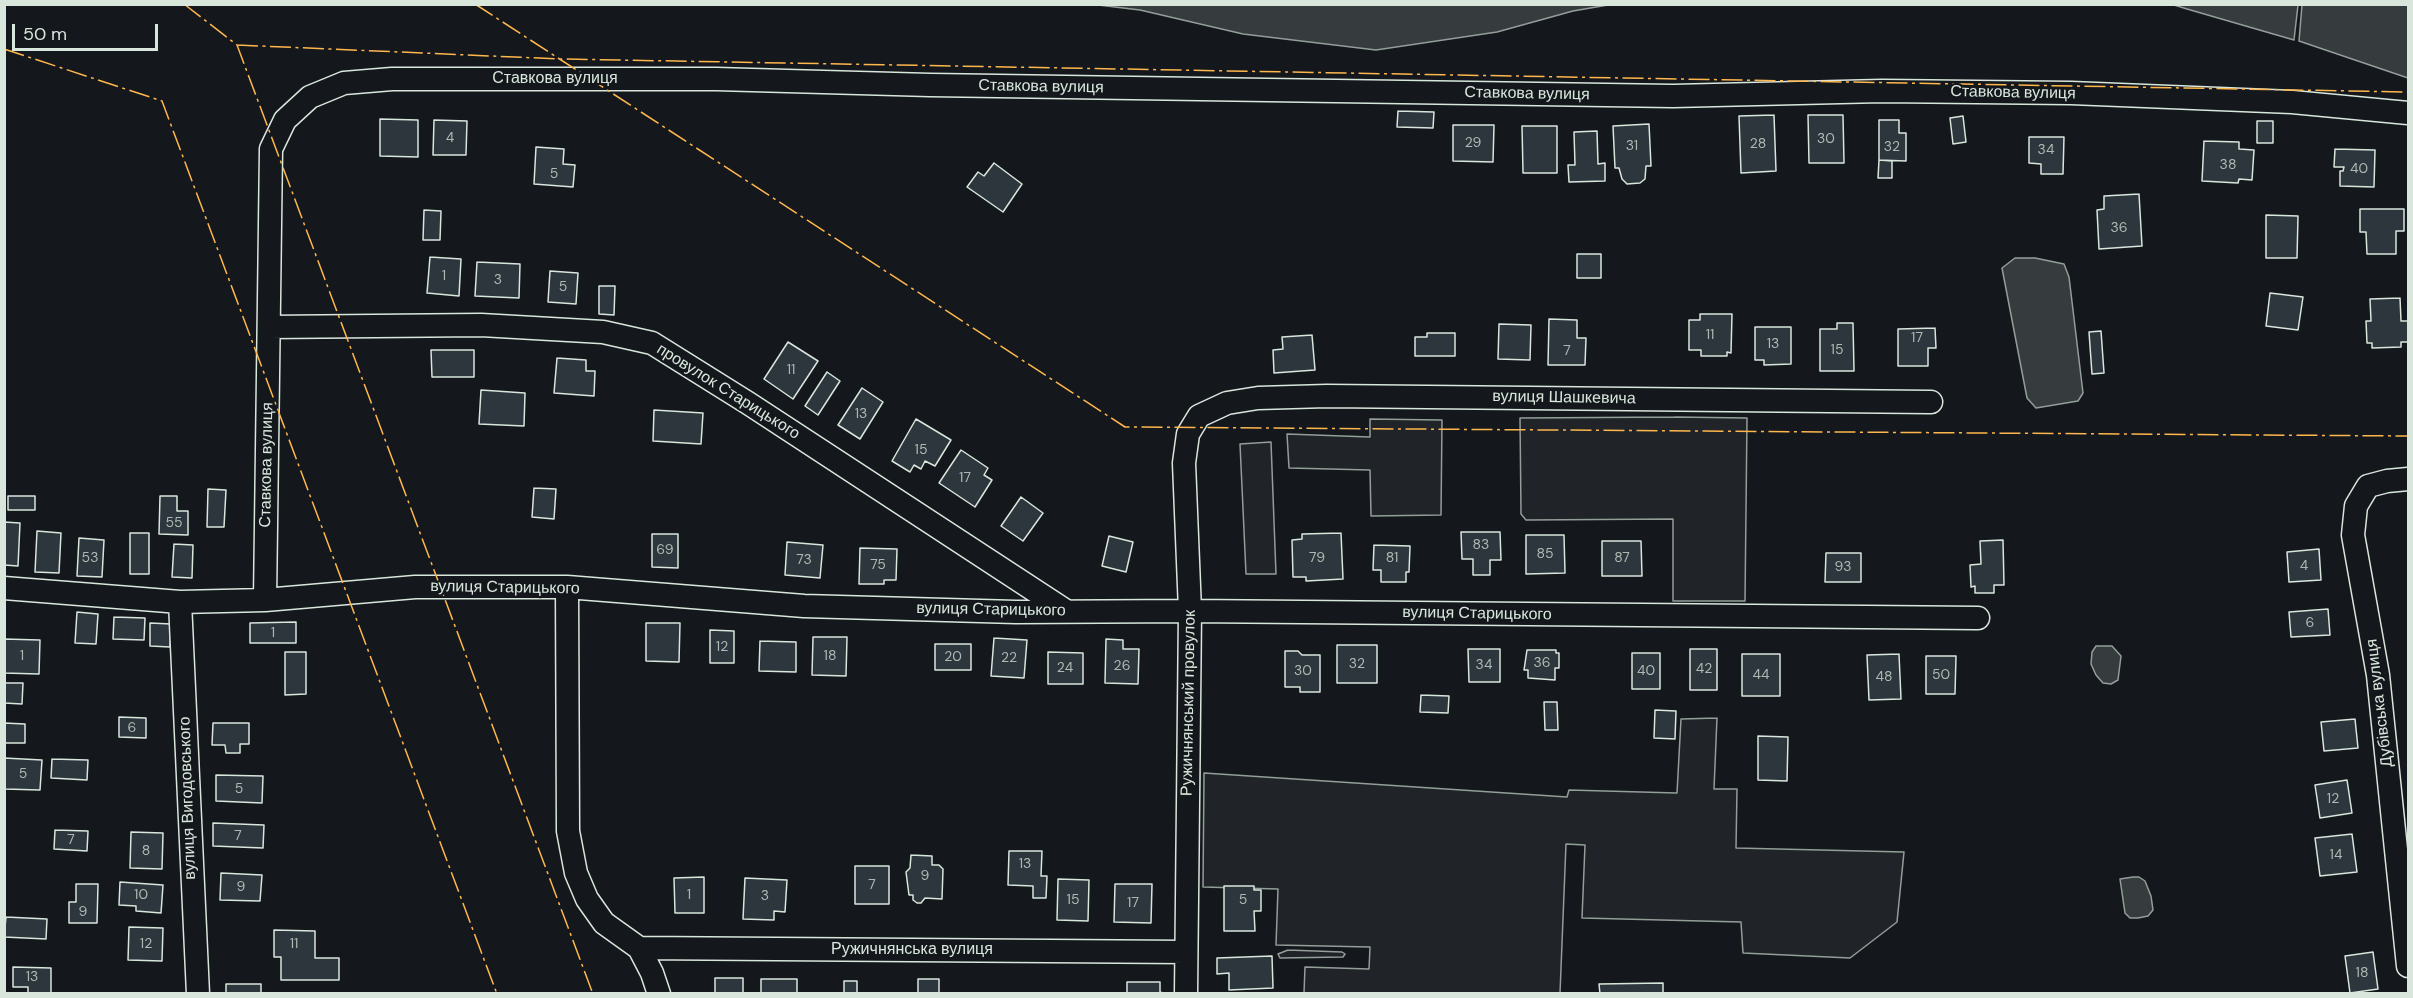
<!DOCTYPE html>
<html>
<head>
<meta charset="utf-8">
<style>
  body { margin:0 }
  #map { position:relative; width:2413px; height:998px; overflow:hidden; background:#14181c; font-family:"DM Sans",sans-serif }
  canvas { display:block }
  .frame { position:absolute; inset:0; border:6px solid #d8e6dc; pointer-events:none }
  .scale { position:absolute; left:12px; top:24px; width:146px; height:27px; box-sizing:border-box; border:3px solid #d8e6dc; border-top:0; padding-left:8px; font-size:18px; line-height:21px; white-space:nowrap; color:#d8e6dc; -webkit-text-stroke:4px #14181c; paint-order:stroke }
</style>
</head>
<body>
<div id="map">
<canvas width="2413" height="998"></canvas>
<div class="frame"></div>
<div class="scale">50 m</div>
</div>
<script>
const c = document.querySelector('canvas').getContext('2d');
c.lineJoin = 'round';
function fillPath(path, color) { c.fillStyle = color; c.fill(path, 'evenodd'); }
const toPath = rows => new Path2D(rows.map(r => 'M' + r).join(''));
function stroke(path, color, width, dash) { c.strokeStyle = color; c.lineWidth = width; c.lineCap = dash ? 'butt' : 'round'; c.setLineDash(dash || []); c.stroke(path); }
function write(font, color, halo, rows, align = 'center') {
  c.font = font + ' "DM Sans",sans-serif'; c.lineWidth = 4.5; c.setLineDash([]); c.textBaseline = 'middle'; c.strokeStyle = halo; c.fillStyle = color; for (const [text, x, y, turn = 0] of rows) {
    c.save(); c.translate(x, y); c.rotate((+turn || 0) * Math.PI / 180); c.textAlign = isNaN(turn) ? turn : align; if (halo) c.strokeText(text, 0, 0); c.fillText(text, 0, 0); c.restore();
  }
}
const green = toPath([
  [1675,417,1747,418,1745,601,1673,601,1673,519,1526,520,1521,514,1520,418,1675,417],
  [1370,419,1442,420,1441,515,1371,516,1370,470,1289,468,1287,434,1370,437,1370,419],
  [1271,442,1276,574,1246,574,1240,444,1271,442],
  [1717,718,1714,789,1737,789,1736,848,1904,852,1897,922,1850,958,1743,953,1741,922,1582,918,1585,845,1566,844,1560,993,1304,993,1305,967,1369,969,1370,947,1276,945,1278,889,1203,887,1204,773,1567,797,1569,790,1677,793,1681,719,1717,718],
  [1288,950,1342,952,1345,954,1343,957,1280,958,1278,954,1288,950]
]);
fillPath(green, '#202428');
stroke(green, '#939e99', 1.5);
const water = toPath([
  [1098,5,1608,4,1608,5,1573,11,1497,32,1376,50,1243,34,1140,10,1098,5],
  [2174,5,2298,5,2294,40,2187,9,2174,5],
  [2302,5,2408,5,2408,78,2299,41,2302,5],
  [2015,258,2035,258,2064,264,2069,277,2083,393,2078,401,2036,408,2027,398,2002,268,2015,258],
  [2096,646,2112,646,2121,656,2118,680,2111,684,2103,683,2096,675,2091,664,2092,652,2096,646],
  [2133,877,2139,877,2145,881,2151,896,2153,910,2148,916,2138,918,2130,918,2125,913,2120,879,2133,877]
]);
fillPath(water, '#363b3e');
stroke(water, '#939e99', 1.5);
const building = toPath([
  [1398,111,1434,112,1433,128,1397,127,1398,111],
  [1774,115,1776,171,1741,173,1739,116,1774,115],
  [1808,115,1843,115,1844,163,1809,163,1808,115],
  [1963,116,1966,142,1953,144,1950,118,1963,116],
  [380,119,418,120,418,157,380,156,380,119],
  [434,120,467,121,466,155,433,155,434,120],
  [1879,120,1899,120,1899,133,1906,133,1906,161,1879,160,1879,120],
  [2257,121,2273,121,2273,143,2257,143,2257,121],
  [1649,124,1651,166,1646,166,1645,179,1640,183,1627,184,1622,179,1619,168,1615,168,1613,126,1649,124],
  [1453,125,1494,125,1493,162,1453,161,1453,125],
  [1522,126,1557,126,1557,173,1523,173,1522,126],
  [1597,131,1598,164,1605,163,1605,181,1569,182,1568,165,1575,165,1574,132,1597,131],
  [2029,137,2064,137,2063,174,2041,174,2041,164,2029,163,2029,137],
  [2204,141,2239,142,2239,149,2254,150,2252,180,2239,179,2238,183,2202,181,2204,141],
  [536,147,564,149,563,164,575,165,573,187,534,184,536,147],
  [2335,149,2375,150,2374,187,2340,186,2340,171,2343,171,2344,167,2334,167,2335,149],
  [1879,160,1892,161,1892,178,1878,178,1879,160],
  [994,163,1022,184,1003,212,967,187,978,172,984,176,994,163],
  [2139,194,2142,246,2099,249,2097,210,2104,209,2104,196,2139,194],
  [2360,209,2404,209,2404,231,2396,231,2396,254,2367,254,2366,232,2360,232,2360,209],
  [424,210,441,211,440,240,423,240,424,210],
  [2266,215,2298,216,2297,258,2266,258,2266,215],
  [1577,254,1601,254,1601,278,1577,278,1577,254],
  [430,257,461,259,459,296,427,293,430,257],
  [477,262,520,264,519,298,475,296,477,262],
  [550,271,578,273,576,304,548,302,550,271],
  [599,286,615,286,614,315,599,314,599,286],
  [2270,293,2303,297,2298,330,2266,326,2270,293],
  [2400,298,2401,321,2408,321,2408,342,2401,342,2401,347,2372,348,2372,343,2367,343,2366,321,2371,321,2370,299,2400,298],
  [1700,314,1732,314,1731,353,1727,352,1727,356,1701,356,1701,350,1689,350,1689,320,1700,320,1700,314],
  [1549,319,1577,320,1577,338,1586,338,1585,365,1548,365,1549,319],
  [1837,323,1853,323,1854,371,1820,371,1820,329,1837,329,1837,323],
  [1499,324,1531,325,1530,360,1498,359,1499,324],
  [1755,327,1791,327,1791,364,1764,365,1764,360,1755,360,1755,327],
  [1935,328,1936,348,1928,348,1928,366,1898,366,1898,329,1935,328],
  [2101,331,2104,373,2092,374,2089,332,2101,331],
  [1427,333,1455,333,1455,356,1415,356,1415,337,1427,337,1427,333],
  [1312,335,1315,370,1274,373,1273,350,1283,349,1282,337,1312,335],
  [788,342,818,361,793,399,764,379,788,342],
  [431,350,474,350,474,377,432,377,431,350],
  [557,358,586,360,586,371,595,371,594,396,554,393,557,358],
  [827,372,840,381,818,415,805,406,827,372],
  [862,388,883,402,860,439,838,425,862,388],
  [481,390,525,393,524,426,479,424,481,390],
  [654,410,703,413,701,444,653,441,654,410],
  [916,419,951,440,935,466,925,461,921,469,914,465,910,472,892,461,916,419],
  [961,450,988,468,984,475,992,480,975,507,939,483,961,450],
  [534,488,556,489,554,519,532,517,534,488],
  [208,489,226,490,224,527,207,527,208,489],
  [8,496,35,496,35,510,8,510,8,496],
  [160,496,177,496,177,511,188,511,188,535,159,534,160,496],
  [1021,497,1043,513,1023,541,1001,526,1021,497],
  [4,522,20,523,18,566,4,565,4,522],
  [37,531,61,533,59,573,35,572,37,531],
  [1461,532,1500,532,1501,560,1490,560,1490,575,1473,575,1473,559,1462,559,1461,532],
  [130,533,149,533,149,574,130,574,130,533],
  [1341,533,1343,579,1306,581,1306,577,1293,577,1292,540,1302,539,1302,534,1341,533],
  [652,534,678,534,678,568,652,567,652,534],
  [1526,535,1564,535,1565,573,1526,574,1526,535],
  [1109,536,1133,542,1126,572,1102,566,1109,536],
  [79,538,104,540,102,577,77,576,79,538],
  [2003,540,2004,585,1994,585,1994,593,1975,593,1975,586,1971,587,1970,565,1981,564,1980,541,2003,540],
  [1602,541,1641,541,1642,576,1602,576,1602,541],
  [787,542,823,545,820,578,785,575,787,542],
  [174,544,193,545,192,578,172,577,174,544],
  [1374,545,1410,546,1409,572,1406,572,1406,582,1381,582,1381,570,1373,570,1374,545],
  [860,548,897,549,896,580,884,580,884,584,859,584,860,548],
  [2319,549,2321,580,2289,582,2287,552,2319,549],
  [1826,553,1861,553,1861,582,1825,582,1826,553],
  [2328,609,2330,635,2291,637,2289,612,2328,609],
  [77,612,98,614,96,644,75,643,77,612],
  [114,617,145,618,144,640,113,639,114,617],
  [296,622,296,643,250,643,250,623,296,622],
  [150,623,171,624,170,647,150,646,150,623],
  [646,623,680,623,679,662,646,661,646,623],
  [710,630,734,631,734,663,710,663,710,630],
  [813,637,847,637,846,676,812,675,813,637],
  [994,638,1027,640,1024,678,991,676,994,638],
  [4,639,40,640,39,674,4,673,4,639],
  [1106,639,1123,640,1123,649,1139,649,1138,684,1105,683,1106,639],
  [760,641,796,642,796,672,759,671,760,641],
  [935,644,971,644,971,670,935,670,935,644],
  [1337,645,1377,645,1377,683,1337,683,1337,645],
  [1468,649,1500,649,1500,682,1469,682,1468,649],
  [1690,649,1717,649,1717,690,1690,690,1690,649],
  [1527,650,1556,650,1556,653,1559,653,1559,668,1555,668,1555,680,1528,678,1528,670,1524,670,1527,650],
  [1285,651,1298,651,1302,655,1320,655,1320,692,1300,692,1300,687,1285,687,1285,651],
  [285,652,306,652,306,694,285,695,285,652],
  [1048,652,1083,653,1083,684,1048,684,1048,652],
  [1632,653,1660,653,1660,689,1632,689,1632,653],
  [1742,654,1780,654,1780,696,1742,696,1742,654],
  [1899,654,1901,699,1869,700,1867,655,1899,654],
  [1926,656,1956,656,1955,694,1926,694,1926,656],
  [4,683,23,683,22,704,4,703,4,683],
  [1421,695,1449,696,1448,713,1420,712,1421,695],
  [1544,702,1557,702,1558,730,1545,730,1544,702],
  [1655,710,1676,711,1675,739,1654,738,1655,710],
  [119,717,146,718,146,738,119,737,119,717],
  [2355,719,2358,748,2324,751,2321,722,2355,719],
  [4,723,25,724,25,743,4,743,4,723],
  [213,723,249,723,249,744,240,744,240,753,226,753,225,745,212,745,213,723],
  [1758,736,1788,737,1787,781,1758,780,1758,736],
  [4,758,42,760,40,790,4,789,4,758],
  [52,759,88,760,87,780,51,778,52,759],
  [216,775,263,776,262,803,216,801,216,775],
  [2347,780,2352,813,2320,818,2315,785,2347,780],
  [213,823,264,825,263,848,213,846,213,823],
  [55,830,88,831,87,851,54,849,55,830],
  [131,832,163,833,162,869,130,868,131,832],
  [2352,834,2357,872,2320,876,2315,838,2352,834],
  [1009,851,1042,851,1041,876,1047,876,1046,898,1033,898,1033,886,1008,885,1009,851],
  [911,855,932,856,932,865,939,865,943,869,942,899,925,898,921,903,917,903,913,900,913,895,909,895,906,872,910,868,911,855],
  [855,866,889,866,889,904,855,904,855,866],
  [221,873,262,875,260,901,220,900,221,873],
  [704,877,704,913,675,913,674,878,704,877],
  [745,878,787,880,785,912,774,911,774,920,743,919,745,878],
  [1058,879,1089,880,1088,921,1057,920,1058,879],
  [120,882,163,885,161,913,136,911,136,906,119,905,120,882],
  [76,884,98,884,97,923,69,923,69,902,76,902,76,884],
  [1115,884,1152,884,1151,923,1114,922,1115,884],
  [1224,886,1254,886,1254,890,1261,890,1261,911,1254,911,1255,931,1224,931,1224,886],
  [6,917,47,919,46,939,4,937,6,917],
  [129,927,163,928,162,961,128,960,129,927],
  [274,930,315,931,315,958,339,958,339,980,281,980,281,957,274,957,274,930],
  [2373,952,2378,989,2350,993,2345,956,2373,952],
  [1272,956,1273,988,1229,990,1229,973,1217,974,1217,958,1272,956],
  [13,967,51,968,51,994,28,994,28,987,13,987,13,967],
  [715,978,743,978,743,994,715,994,715,978],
  [761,979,797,979,797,994,761,994,761,979],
  [918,979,939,979,939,994,918,994,918,979],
  [844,981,857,981,857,994,844,994,844,981],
  [1127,982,1160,982,1160,992,1166,994,1127,994,1127,982],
  [1663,983,1663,994,1600,994,1599,984,1663,983],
  [226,984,261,984,261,994,226,994,226,984]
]);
fillPath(building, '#2c363c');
stroke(building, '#d8e6dc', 1.5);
const minor = toPath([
  [269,327,481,325,603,332,652,343,748,403,1066,611],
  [2408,479,2387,481,2368,486,2356,506,2353,535,2378,675,2408,966],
  [567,587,568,831,576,873,587,899,604,923,639,948,652,973,659,994],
  [4,588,180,602,265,600,415,587,567,587,804,606,1016,612,1190,611,1978,618],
  [265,600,271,149,285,120,310,97,344,83,392,79,716,79,930,85,1673,96,1882,91,2071,93,2292,102,2408,113],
  [180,602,198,994],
  [639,948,1186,952],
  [1186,994,1190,611,1184,463,1188,434,1199,416,1227,403,1258,398,1327,396,1931,402]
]);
stroke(minor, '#d8e6dc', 25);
stroke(minor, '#14181c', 22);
stroke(toPath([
  [184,4,237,45,593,994],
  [475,4,1125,427,2408,436],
  [237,45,561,59,2408,92],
  [4,49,162,101,497,994]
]), '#ffb74d', 1.5, [21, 4.5, 3, 4.5]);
write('14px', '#adbab4', null, [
  ["4",450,138],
  ["30",1826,139],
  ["29",1473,143],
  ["28",1758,144],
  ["31",1632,146],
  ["32",1892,147],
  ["34",2046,150],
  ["38",2228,165],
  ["40",2359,169],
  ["5",554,174],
  ["36",2119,228],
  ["1",444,276],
  ["3",498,280],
  ["5",563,287],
  ["11",1710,335],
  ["17",1917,338],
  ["13",1773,344],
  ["15",1837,350],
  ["7",1567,351],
  ["11",791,370],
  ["13",861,414],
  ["15",921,450],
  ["17",965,478],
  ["55",174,523],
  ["83",1481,545],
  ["69",665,550],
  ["85",1545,554],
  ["53",90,558],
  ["79",1317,558],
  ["81",1392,558],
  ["87",1622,558],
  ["73",804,560],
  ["75",878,565],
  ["4",2304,566],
  ["93",1843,567],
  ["6",2310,623],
  ["1",273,633],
  ["12",722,647],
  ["1",22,656],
  ["18",830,656],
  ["20",953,657],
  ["22",1009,658],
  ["36",1542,663],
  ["32",1357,664],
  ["34",1484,665],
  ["26",1122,666],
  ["24",1065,668],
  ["42",1704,669],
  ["30",1303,671],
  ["40",1646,671],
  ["44",1761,675],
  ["50",1941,675],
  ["48",1884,677],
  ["6",132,728],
  ["5",23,774],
  ["5",239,789],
  ["12",2333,799],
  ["7",238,836],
  ["7",71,840],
  ["8",146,851],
  ["14",2336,855],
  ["13",1025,864],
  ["9",925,876],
  ["7",872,885],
  ["9",241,887],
  ["10",141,895],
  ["1",689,895],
  ["3",765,896],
  ["15",1073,900],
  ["5",1243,900],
  ["17",1133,903],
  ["9",83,912],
  ["12",146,944],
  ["11",294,944],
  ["18",2362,973],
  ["13",32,977]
]);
write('16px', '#d8e6dc', '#14181c', [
  ["Ставкова вулиця",555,79],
  ["Ставкова вулиця",1041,87,1],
  ["Ставкова вулиця",2013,93,1],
  ["Ставкова вулиця",1527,94,1],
  ["провулок Старицького",728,392,32],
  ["вулиця Шашкевича",1564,398,1],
  ["Ставкова вулиця",267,465,-89],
  ["вулиця Старицького",505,588,1],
  ["вулиця Старицького",991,610,1],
  ["вулиця Старицького",1477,614,1],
  ["Ружичнянський провулок",1189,703,-89],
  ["Дубівська вулиця",2380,703,-97],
  ["вулиця Вигодовського",188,798,-92],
  ["Ружичнянська вулиця",912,950]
]);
</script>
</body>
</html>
